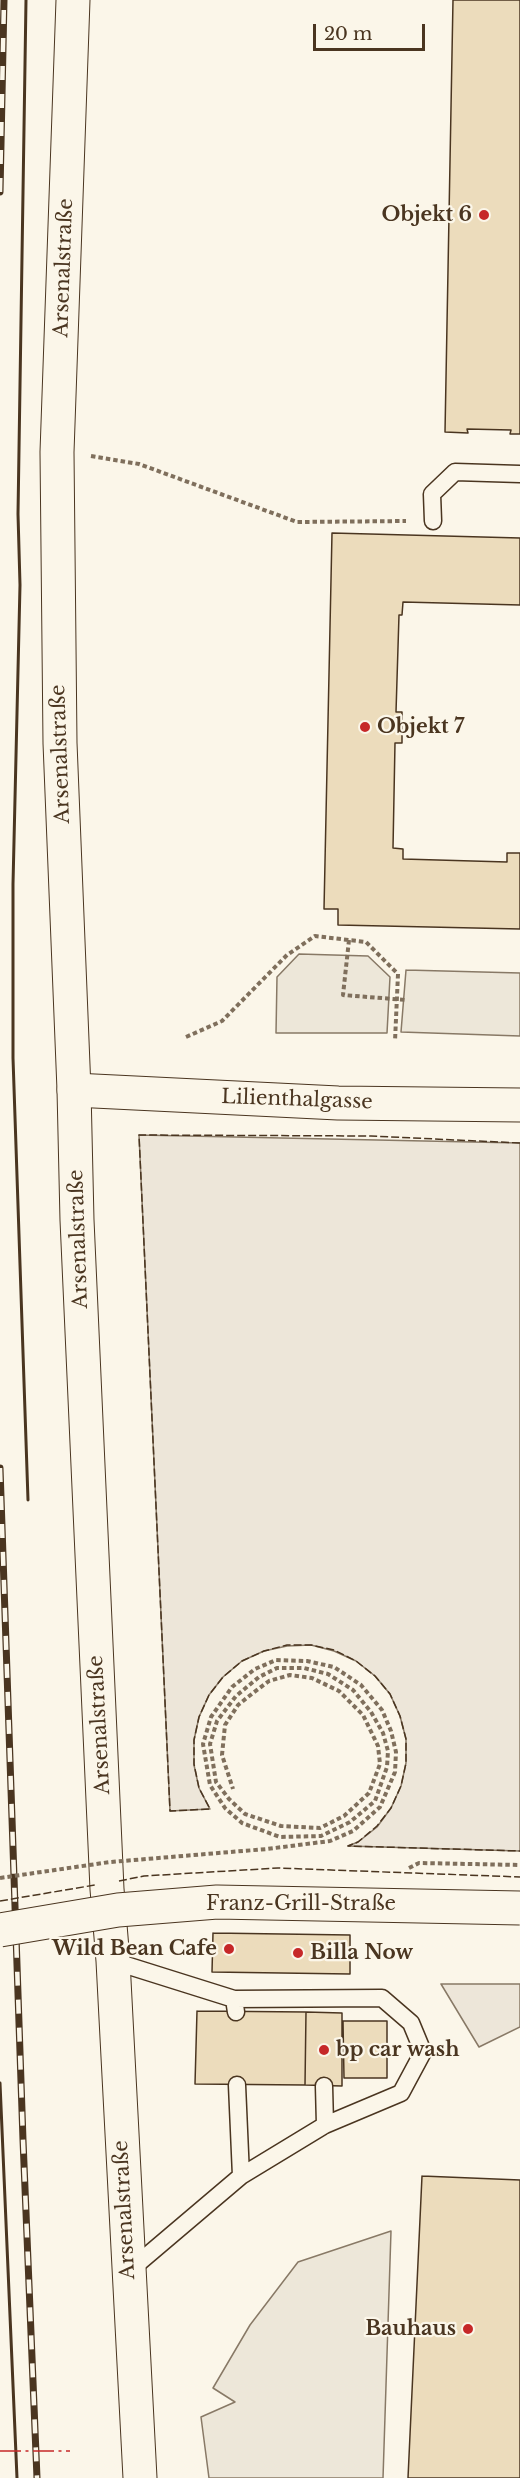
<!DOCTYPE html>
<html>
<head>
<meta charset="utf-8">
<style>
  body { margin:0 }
  #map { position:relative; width:520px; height:2478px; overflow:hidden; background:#fbf6e9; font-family:"Libre Baskerville",serif }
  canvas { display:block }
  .scale { position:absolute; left:313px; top:24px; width:112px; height:27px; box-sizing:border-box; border:3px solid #4a3520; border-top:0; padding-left:8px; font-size:18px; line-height:21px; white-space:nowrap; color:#4a3520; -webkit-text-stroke:4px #fbf6e9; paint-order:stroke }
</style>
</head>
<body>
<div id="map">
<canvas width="520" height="2478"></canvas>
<div class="scale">20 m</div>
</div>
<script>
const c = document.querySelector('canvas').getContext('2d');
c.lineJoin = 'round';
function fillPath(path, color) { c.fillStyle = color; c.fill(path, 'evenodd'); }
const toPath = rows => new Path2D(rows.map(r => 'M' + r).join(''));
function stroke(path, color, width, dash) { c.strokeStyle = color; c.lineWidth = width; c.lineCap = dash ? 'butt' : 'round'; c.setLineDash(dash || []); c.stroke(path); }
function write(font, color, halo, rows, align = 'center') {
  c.font = font + ' "Libre Baskerville",serif'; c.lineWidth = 4.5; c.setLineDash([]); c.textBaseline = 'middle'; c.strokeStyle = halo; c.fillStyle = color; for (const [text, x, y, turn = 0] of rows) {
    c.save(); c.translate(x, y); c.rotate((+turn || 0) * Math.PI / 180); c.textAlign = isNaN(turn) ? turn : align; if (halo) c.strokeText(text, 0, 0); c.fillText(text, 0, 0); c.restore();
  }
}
const green = toPath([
  [139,1135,520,1143,520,1851,348,1846,358,1842,377,1827,391,1808,401,1786,406,1763,406,1739,400,1716,390,1694,375,1676,356,1661,334,1651,311,1645,287,1646,264,1651,242,1661,223,1677,209,1695,199,1717,194,1740,194,1765,199,1788,210,1809,170,1811,139,1135],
  [441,1984,520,1984,520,2027,479,2047,441,1984]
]);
fillPath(green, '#ede6d9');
stroke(green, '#887966', 1.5);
const parking = toPath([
  [299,954,368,956,390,977,387,1033,276,1033,277,977,299,954],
  [406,970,520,973,520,1036,401,1032,406,970],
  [391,2231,383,2478,209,2478,201,2417,235,2402,213,2388,250,2325,298,2262,391,2231]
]);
fillPath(parking, '#ede7d9');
stroke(parking, '#887966', 1.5);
const building = toPath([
  [453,0,520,0,520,434,510,434,511,430,467,429,468,433,445,432,453,0],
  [332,533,520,538,520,605,403,602,402,615,399,615,396,712,402,712,402,743,395,743,393,848,403,849,403,859,507,862,507,853,520,853,520,929,338,925,338,909,324,909,332,533],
  [213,1933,350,1935,350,1974,212,1972,213,1933],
  [197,2011,306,2012,305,2085,195,2084,197,2011],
  [306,2012,342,2013,342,2086,305,2085,306,2012],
  [343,2021,387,2021,387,2078,344,2078,343,2021],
  [422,2176,520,2180,520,2478,408,2478,422,2176]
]);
fillPath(building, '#ecdcbc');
stroke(building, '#4a3520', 1.5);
const lane = toPath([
  [433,521,432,494,455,472,520,474],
  [113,1961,234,1999,236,2012],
  [234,1999,382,1998,411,2023,423,2052,401,2093,325,2125,241,2176],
  [324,2086,325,2125],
  [129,2271,241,2176,237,2085]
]);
const street = toPath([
  [74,1090,338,1103,520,1105]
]);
const secondary = toPath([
  [73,0,57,452,60,743,74,1090,77,1220,107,1889,113,1961,140,2478]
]);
stroke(lane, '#4a3520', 19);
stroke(street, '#4a3520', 35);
stroke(secondary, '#4a3520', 35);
stroke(toPath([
  [91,456,139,464,297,522,406,521],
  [349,940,343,995,406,1000],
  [186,1037,222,1021,287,955,315,936,366,942,398,974,395,1041],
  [409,1868,419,1863,520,1865]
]), '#7f6f5c', 4, [4.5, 3]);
stroke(lane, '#fbf6e9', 16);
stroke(street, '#fbf6e9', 33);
stroke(secondary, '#fbf6e9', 33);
const rail = toPath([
  [0,192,4,0],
  [0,1468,23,2140,37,2478]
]);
stroke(rail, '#4a3520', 7);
stroke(rail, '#fbf6e9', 4.5, [14]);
const secondaryBridge = toPath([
  [0,1930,118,1910,217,1902,520,1908]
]);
stroke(secondaryBridge, '#4a3520', 35, []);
stroke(toPath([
  [0,1878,110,1862,267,1849,330,1841,353,1831,380,1807,395,1772,396,1752,391,1731,382,1710,361,1685,334,1667,307,1661,276,1660,255,1669,232,1687,211,1717,203,1744,210,1785,225,1808,242,1823,280,1837,321,1836,350,1822,375,1801,387,1767,388,1751,383,1733,371,1712,353,1690,328,1674,304,1668,277,1668,259,1677,236,1696,217,1721,210,1744,216,1782,229,1799,245,1814,281,1826,320,1828,344,1816,369,1793,380,1764,378,1746,363,1715,339,1691,312,1678,290,1675,269,1681,253,1693,238,1705,225,1725,222,1755,233,1789]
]), '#7f6f5c', 4, [4.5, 3]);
stroke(secondaryBridge, '#fbf6e9', 33);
stroke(toPath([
  [520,1143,371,1136,139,1135,170,1811,210,1809,199,1788,194,1764,194,1740,199,1717,209,1695,223,1677,242,1661,264,1651,287,1645,311,1645,334,1650,356,1661,375,1676,390,1694,400,1716,406,1739,406,1763,401,1786,391,1808,377,1826,358,1842,348,1846,520,1851],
  [119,1881,144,1876,278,1868,520,1877],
  [0,1901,95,1885]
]), '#4a3520', 1.5, [8, 3]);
stroke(toPath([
  [26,0,18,514,20,585,13,884,13,1058,28,1500],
  [0,2083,17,2478]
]), '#4a3520', 3);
stroke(toPath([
  [0,2451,70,2451]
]), '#c62828', 1.5, [21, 4.5, 3, 4.5]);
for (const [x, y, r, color] of [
  [484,215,6,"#c62828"],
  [365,727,6,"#c62828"],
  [229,1949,6,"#c62828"],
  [298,1953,6,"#c62828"],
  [324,2050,6,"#c62828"],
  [468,2329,6,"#c62828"]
]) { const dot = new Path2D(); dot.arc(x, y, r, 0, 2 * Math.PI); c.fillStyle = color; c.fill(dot); stroke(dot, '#fbf6e9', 2); }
write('bold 20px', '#4a3520', '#fbf6e9', [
  ["Objekt 6",472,215],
  ["Objekt 7",377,727,"left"],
  ["Wild Bean Cafe",217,1949],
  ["Billa Now",310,1953,"left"],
  ["bp car wash",336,2050,"left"],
  ["Bauhaus",456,2329]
], 'right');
write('20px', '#4a3520', '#fbf6e9', [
  ["Arsenalstraße",64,268,-88],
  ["Arsenalstraße",61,754,-92],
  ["Lilienthalgasse",297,1100,2],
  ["Arsenalstraße",79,1239,-92],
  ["Arsenalstraße",100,1725,-93],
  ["Franz-Grill-Straße",301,1904],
  ["Arsenalstraße",125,2210,-93]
]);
</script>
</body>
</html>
